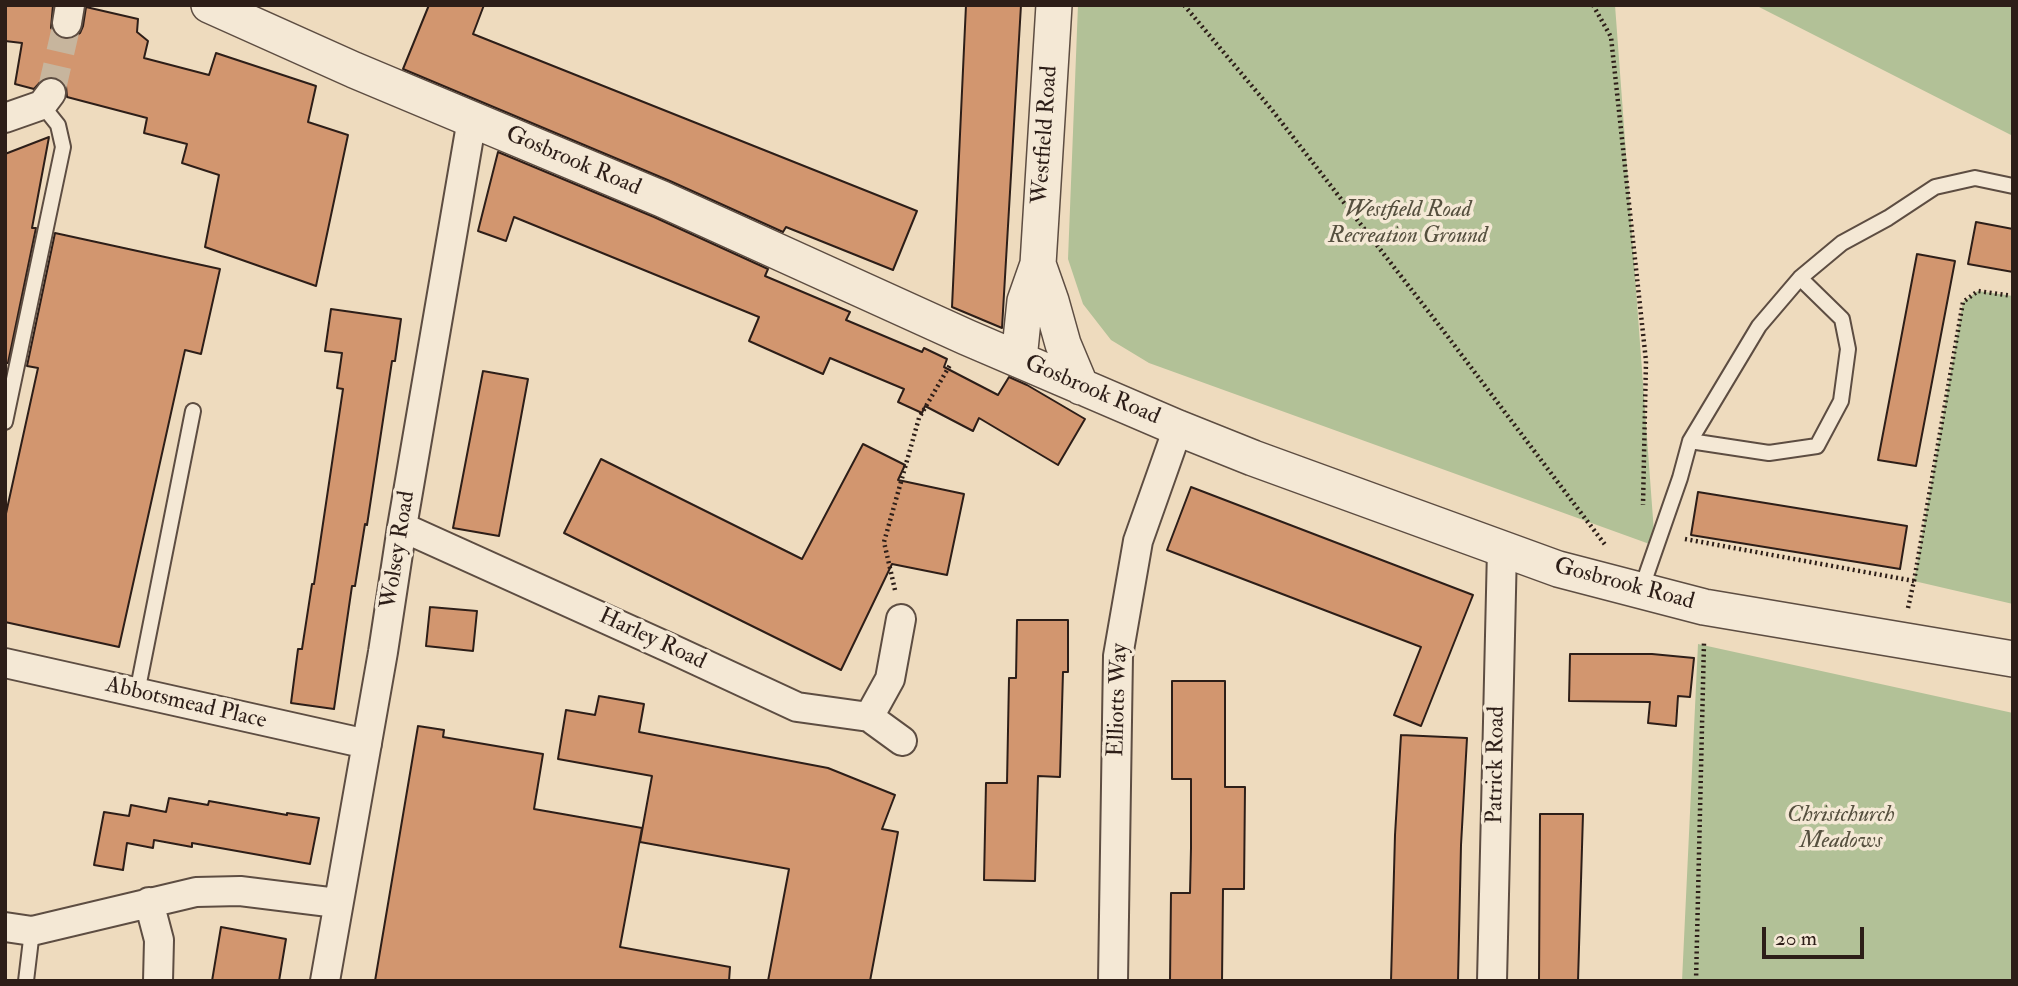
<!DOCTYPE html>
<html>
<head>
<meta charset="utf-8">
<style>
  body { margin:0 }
  #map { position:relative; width:2018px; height:986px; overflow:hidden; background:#eedbbe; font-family:"IM FELL Double Pica",serif }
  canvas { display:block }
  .frame { position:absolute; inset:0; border:7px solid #2d1e18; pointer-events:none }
  .scale { position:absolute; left:1762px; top:927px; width:102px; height:32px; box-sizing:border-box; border:4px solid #2d1e18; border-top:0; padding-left:9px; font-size:21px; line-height:24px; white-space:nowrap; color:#2d1e18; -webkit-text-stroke:5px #f4e8d5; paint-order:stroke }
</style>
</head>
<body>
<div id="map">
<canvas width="2018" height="986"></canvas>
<div class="frame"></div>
<div class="scale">20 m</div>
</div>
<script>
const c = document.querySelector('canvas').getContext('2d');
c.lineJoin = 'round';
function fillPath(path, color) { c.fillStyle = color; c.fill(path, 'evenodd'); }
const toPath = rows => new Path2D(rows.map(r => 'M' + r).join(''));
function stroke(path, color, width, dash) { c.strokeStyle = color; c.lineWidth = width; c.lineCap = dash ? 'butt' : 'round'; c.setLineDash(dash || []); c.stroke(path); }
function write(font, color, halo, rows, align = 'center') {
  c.font = font + ' "IM FELL Double Pica",serif'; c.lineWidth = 7; c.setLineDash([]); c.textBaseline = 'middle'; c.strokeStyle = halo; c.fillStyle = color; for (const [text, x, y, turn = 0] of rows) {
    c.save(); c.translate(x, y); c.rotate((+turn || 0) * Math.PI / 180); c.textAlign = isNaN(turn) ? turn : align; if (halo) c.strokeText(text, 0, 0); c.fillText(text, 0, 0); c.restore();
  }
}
fillPath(toPath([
  [1078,5,1615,5,1655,546,1149,363,1111,340,1083,304,1068,259],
  [1758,5,2013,5,2013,136,1759,7],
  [1978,291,2013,296,2013,604,1914,581,1963,302],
  [1698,644,2013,713,2013,981,1682,981]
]), '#b2c197');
const building = toPath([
  [5,5,53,5,51,28,56,35,65,39,73,38,80,33,83,26,86,7,138,19,137,32,148,41,144,58,209,75,216,53,316,86,308,122,348,135,316,286,205,247,219,175,182,163,187,144,144,133,147,118,67,97,66,86,60,79,54,77,44,78,34,89,15,84,22,43,5,41,5,5],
  [429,5,484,5,473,34,917,211,893,270,786,227,783,232,670,181,403,69,429,5],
  [966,5,1021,5,1002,328,952,307,966,5],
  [49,137,32,228,36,228,8,363,5,363,5,154,49,137],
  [498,152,654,217,768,269,765,276,850,312,846,320,922,352,924,348,947,359,944,367,998,395,1009,377,1027,385,1085,419,1058,465,979,418,973,431,925,406,922,413,898,402,904,389,830,358,823,374,749,341,759,317,514,217,506,241,478,231,498,152],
  [1976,222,2013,229,2013,272,1968,264,1976,222],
  [55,233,220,269,201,354,185,350,119,647,5,622,5,518,38,368,27,366,55,233],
  [1917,254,1955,261,1916,466,1878,460,1917,254],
  [331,309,401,319,395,361,392,361,367,525,365,524,355,586,352,586,334,709,291,703,298,649,302,649,312,584,314,584,343,389,337,388,342,353,325,351,331,309],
  [483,371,528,379,499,536,453,528,483,371],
  [863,444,905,465,898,480,964,494,947,575,892,564,841,670,564,533,601,459,802,559,863,444],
  [1191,487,1473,595,1421,726,1394,715,1421,647,1167,550,1191,487],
  [1698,492,1907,526,1900,569,1691,535,1698,492],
  [430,607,477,611,473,651,426,646,430,607],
  [1017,620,1068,620,1068,672,1063,672,1060,777,1038,776,1035,881,984,880,986,783,1007,783,1009,678,1016,678,1017,620],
  [1570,654,1652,654,1694,658,1690,697,1678,696,1676,726,1648,723,1650,702,1569,701,1570,654],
  [1172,681,1225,681,1225,787,1245,787,1244,889,1223,889,1222,981,1170,981,1171,893,1190,893,1191,848,1191,779,1172,779,1172,681],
  [599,696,644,704,639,732,828,768,895,795,882,829,898,832,870,981,768,981,789,869,640,842,652,776,558,759,566,710,595,715,599,696],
  [418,726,444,730,443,737,543,754,534,809,642,828,620,947,730,967,729,981,375,981,418,726],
  [1401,735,1467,738,1461,845,1458,981,1391,981,1395,835,1401,735],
  [169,798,208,805,209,801,287,815,287,813,319,818,310,864,192,843,192,847,154,840,153,848,127,843,123,870,94,865,104,812,129,816,131,805,166,812,169,798],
  [1540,814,1583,814,1578,981,1539,981,1540,814],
  [221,927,286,939,279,981,212,981,221,927]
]);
fillPath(building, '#d2966f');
stroke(building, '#2d1e18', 2);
stroke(toPath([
  [51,93,67,23]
]), '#c7b59d', 28, [28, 14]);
const service = toPath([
  [5,422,63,147,58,125,42,105],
  [1690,441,1769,453,1817,446,1841,401,1848,349,1842,319,1800,278],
  [1641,590,1680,478,1690,441,1759,326,1800,278,1842,243,1888,218,1935,187,1975,178,2013,186],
  [137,693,193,411],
  [26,981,32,931]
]);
const minor = toPath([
  [67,23,70,5],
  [5,118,42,105,51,93],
  [402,527,672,649,797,707,869,717,902,741],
  [5,663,367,744],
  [869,717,890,679,901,619],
  [149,902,159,940,158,981],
  [5,927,32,931,196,892,240,891,337,903],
  [325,981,383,652,402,527,472,119],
  [1113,981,1118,656,1138,541,1178,428],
  [1492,981,1502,549]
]);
const tertiary = toPath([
  [209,5,354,70,662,199,966,337,1178,428,1253,458,1558,569,1704,607,2013,659],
  [1038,264,1051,301,1063,344,1081,387],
  [1019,359,1025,301,1038,264,1054,5]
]);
stroke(service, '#5d4d42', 18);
stroke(minor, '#5d4d42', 32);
stroke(tertiary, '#5d4d42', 38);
stroke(toPath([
  [1184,5,1272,110,1442,329,1606,546],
  [1593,5,1611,37,1646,361,1643,505],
  [1685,539,1914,581,1908,608],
  [1914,581,1963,302,1978,291,2013,296],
  [895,590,884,542,919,418,950,365],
  [1696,981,1704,642]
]), '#2d1e18', 4.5, [2, 3.5]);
stroke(service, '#f4e8d5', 14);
stroke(minor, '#f4e8d5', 28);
stroke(tertiary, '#f4e8d5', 35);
write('23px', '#2d1e18', '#f4e8d5', [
  ["Westfield Road",1046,135,-86],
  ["Gosbrook Road",573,162,23],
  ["Gosbrook Road",1092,391,23],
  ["Wolsey Road",399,550,-81],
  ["Gosbrook Road",1624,585,15],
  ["Harley Road",652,640,25],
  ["Elliotts Way",1119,700,-88],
  ["Abbotsmead Place",186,704,13],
  ["Patrick Road",1497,765,-89]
]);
write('italic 23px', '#554f3e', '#f4e8d5', [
  ["Westfield Road",1408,211],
  ["Recreation Ground",1408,237],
  ["Christchurch",1841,816],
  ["Meadows",1841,842]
]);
</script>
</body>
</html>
